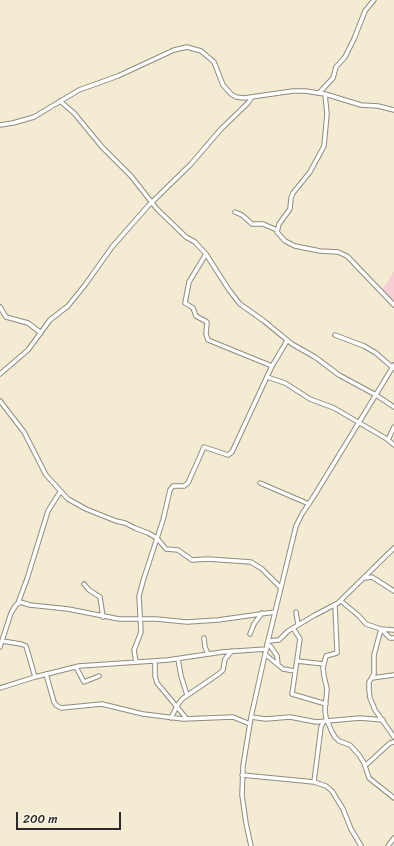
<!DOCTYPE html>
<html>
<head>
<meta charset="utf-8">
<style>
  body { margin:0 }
  #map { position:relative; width:394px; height:846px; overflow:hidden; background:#f3ebd2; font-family:Sriracha,sans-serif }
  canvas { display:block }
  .scale { position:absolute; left:16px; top:812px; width:105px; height:18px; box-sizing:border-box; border:2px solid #2b2b2b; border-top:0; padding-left:5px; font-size:12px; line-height:14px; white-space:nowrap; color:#2b2b2b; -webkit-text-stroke:3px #fcf5e5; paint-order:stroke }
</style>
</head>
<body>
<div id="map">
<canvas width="394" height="846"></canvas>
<div class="scale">200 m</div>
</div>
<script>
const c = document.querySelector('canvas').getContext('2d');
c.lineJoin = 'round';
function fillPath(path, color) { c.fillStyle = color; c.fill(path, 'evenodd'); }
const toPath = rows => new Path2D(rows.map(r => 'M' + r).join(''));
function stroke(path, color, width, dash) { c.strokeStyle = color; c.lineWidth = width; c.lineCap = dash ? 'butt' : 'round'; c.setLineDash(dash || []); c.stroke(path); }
fillPath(toPath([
  [394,271,394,304,382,290]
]), '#f7cfd3');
const minor = toPath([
  [319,93,333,78,336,67,345,57,354,39,365,11,374,0],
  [325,94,327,114,324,146,310,172,293,193,291,198,290,209,279,224,277,232,285,241,295,246,320,251,338,252,347,256,394,305],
  [60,101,74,113,102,147,131,176,157,209,186,237,195,242,206,254,229,290,240,304,264,321,292,344,315,357,339,375,376,395,394,407],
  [0,125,13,123,34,117,79,90,118,76,174,50,187,47,201,51,214,62,223,85,231,94,236,97,244,98,293,91,305,91,325,94,361,105,378,106,394,110],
  [235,212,242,215,252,224,263,224,277,230],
  [206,254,189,282,185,303,193,308,196,316,207,322,206,334,208,340,272,366],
  [0,307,6,317,28,323,41,333],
  [335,335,364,346,376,353,393,368],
  [0,374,28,350,50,320,68,306,85,285,112,247,148,206,191,164,221,129,248,103,252,97],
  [267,377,285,383,310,399,334,408,387,439,394,445],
  [0,401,24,432,46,475,68,499,86,509,116,521,125,523,135,528,148,533,157,538,166,549,178,550,192,560,208,559,251,562,262,569,281,588],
  [388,440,394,427],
  [260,483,309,504],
  [365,578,372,577,394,591],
  [84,584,89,590,100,597,103,617],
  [341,601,359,616,366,624,381,629,390,638,394,638],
  [18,603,27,579,48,511,60,492],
  [335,605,337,651,337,653,326,656,323,668,324,676,327,689,325,710,326,718,332,732,335,737,339,741,350,745,359,755,364,763,369,778,394,798],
  [296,612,298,625],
  [293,628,300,639,292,694,326,704],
  [381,629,374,655,374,674,369,682,369,690,370,698,375,710,394,737],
  [381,629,394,630],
  [250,634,254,624,262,613],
  [204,638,205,647,208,654],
  [2,641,21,644,26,646,35,677],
  [268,641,279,640,288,631,315,615,338,603,394,548],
  [267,644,271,647,277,656,278,665],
  [0,647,11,613,16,605,20,602,30,605,68,609,119,619,156,619,187,622,218,620,275,612],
  [266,655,283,669,295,671],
  [178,659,181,676,187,695],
  [155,661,155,676,157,683,187,719],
  [297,661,324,664],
  [136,662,134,650,141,632,139,596,143,581,163,520,170,490,173,486,184,486,188,483,204,447,228,455,232,452,272,366,287,341],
  [76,667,84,682,99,676],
  [46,674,54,702,56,705,61,708,102,704,143,714,183,719,233,717,250,724],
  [372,678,394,675],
  [0,688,35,677,79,666,168,660,222,652,267,649],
  [251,717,266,719,290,717,316,722,360,718,383,720],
  [171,718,177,706,182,699,220,673,223,670,225,659,232,651],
  [365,766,390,743,394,742],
  [242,775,314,782,326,786,332,791,343,809,351,829,361,846],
  [314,782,321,727,324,721],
  [251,846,246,823,242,795,243,766,251,717,268,641,296,526,302,514,314,496,394,365],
  [388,846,394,838]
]);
stroke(minor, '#8f8b7e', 5.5);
stroke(minor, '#fff', 3.5);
</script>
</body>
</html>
